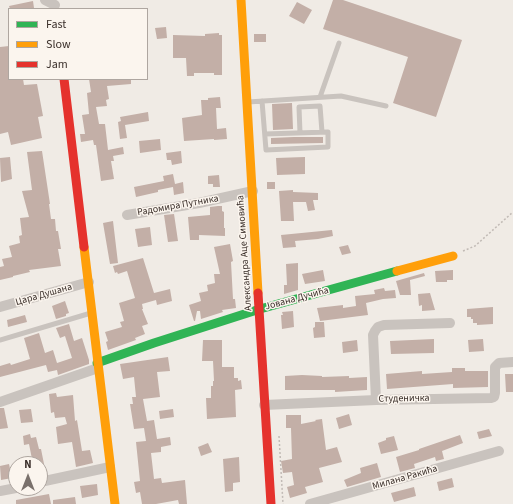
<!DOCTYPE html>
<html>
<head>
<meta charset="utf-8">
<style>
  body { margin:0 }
  #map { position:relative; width:513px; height:504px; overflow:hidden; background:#f0ebe5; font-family:"Source Sans 3",sans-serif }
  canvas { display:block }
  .legend { position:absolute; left:8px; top:8px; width:140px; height:72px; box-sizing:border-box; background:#fbf5ee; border:1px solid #aea6a0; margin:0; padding:5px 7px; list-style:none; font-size:12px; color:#3b302b }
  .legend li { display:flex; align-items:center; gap:8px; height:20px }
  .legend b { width:20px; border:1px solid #aea6a0 }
  .north { position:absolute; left:8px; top:456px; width:40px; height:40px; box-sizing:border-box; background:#fbf5ee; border:1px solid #aea6a0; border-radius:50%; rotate:0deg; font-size:11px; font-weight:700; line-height:16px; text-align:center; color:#3b302b }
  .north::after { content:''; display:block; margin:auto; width:14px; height:18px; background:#7a716c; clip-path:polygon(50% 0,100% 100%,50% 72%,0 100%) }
</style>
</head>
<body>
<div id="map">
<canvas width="513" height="504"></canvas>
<ul class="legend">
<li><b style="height:5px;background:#30b455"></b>Fast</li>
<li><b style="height:5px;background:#ff9f0a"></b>Slow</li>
<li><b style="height:5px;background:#e5322d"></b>Jam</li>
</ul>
<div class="north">N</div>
</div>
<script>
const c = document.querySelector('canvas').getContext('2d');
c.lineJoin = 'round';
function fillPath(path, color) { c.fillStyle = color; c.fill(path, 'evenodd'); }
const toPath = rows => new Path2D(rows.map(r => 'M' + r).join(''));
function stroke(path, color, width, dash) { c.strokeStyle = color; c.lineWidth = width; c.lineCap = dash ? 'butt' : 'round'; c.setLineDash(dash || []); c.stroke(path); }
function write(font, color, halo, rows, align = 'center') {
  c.font = font + ' "Source Sans 3",sans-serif'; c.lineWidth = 3; c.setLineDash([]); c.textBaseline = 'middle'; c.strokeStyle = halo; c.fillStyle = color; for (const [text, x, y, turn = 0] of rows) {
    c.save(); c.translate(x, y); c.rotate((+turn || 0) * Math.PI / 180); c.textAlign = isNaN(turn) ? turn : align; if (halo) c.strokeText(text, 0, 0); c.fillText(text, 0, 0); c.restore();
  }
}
fillPath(toPath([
  [333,0,343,0,462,40,436,117,393,103,408,57,323,29],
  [33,1,34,8,10,9,9,6],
  [297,2,312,10,304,24,289,16],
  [166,27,167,38,157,39,155,28],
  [219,33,219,35,222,35,222,75,214,75,214,73,194,73,194,76,187,76,186,58,173,58,173,35,205,36,205,34],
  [254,34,266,34,266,42,254,42],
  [9,46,9,79,23,79,24,85,37,84,43,116,38,117,42,138,11,145,8,132,0,134,0,47],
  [89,79,131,79,131,84,107,86,109,99,106,100,107,106,96,107,99,124,105,124,108,150,123,147,124,154,113,156,114,161,111,161,114,179,101,181,96,145,94,145,93,140,81,142,80,134,85,134,82,115,89,114,87,93,91,92],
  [220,97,221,108,216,108,217,129,226,128,227,139,214,140,214,139,184,141,182,118,202,115,201,100,208,100,208,98],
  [292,103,293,129,273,130,272,104],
  [148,112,149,121,125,125,127,138,120,139,118,122,121,121,120,117],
  [294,137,323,137,323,143,271,144,271,138],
  [160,139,161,150,140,153,139,141],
  [42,151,50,204,49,204,51,219,55,219,56,231,58,231,61,249,58,249,61,266,29,270,30,272,13,276,13,277,0,280,0,267,4,266,2,259,12,257,9,246,20,243,19,236,22,235,20,218,29,217,22,191,32,190,27,152],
  [181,151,182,163,172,165,171,160,167,160,166,153],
  [10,157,12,179,1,182,0,158],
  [305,157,305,174,277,175,276,158],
  [173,174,175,184,183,182,184,193,174,195,173,187,158,190,158,192,136,197,134,187,164,181,163,176],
  [219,175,220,187,213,187,213,184,208,184,208,176],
  [267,182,275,182,275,189,267,189],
  [293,190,293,192,318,193,318,200,313,200,315,210,308,211,306,202,293,202,294,221,281,221,279,191],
  [218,206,222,206,222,211,224,212,224,228,225,228,225,236,199,235,199,240,190,240,188,217,210,215,210,207],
  [174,214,178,241,168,242,164,215],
  [113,221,118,263,110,264,103,223],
  [150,227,152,245,138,247,135,229],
  [332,230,333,236,318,239,295,241,296,247,283,248,281,235],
  [230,244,233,261,231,262,233,299,235,299,236,308,222,310,223,312,201,319,200,311,197,311,195,321,194,321,189,305,201,301,199,293,208,291,207,285,215,283,214,274,220,274,214,247],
  [348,245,351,253,342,255,339,247],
  [143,258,154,293,170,289,172,301,157,305,156,300,142,304,143,309,142,309,148,324,142,326,145,334,135,338,136,340,108,350,106,342,108,341,105,332,122,327,120,322,124,321,119,303,135,298,127,271,118,274,117,272,115,273,113,266],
  [298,263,298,290,284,294,284,285,287,285,286,264],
  [323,270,325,281,305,284,302,274],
  [453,270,453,280,447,280,447,282,436,282,435,271],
  [424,273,425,276,410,280,411,295,400,295,396,281],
  [384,288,385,291,395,290,396,298,383,299,366,303,368,315,320,321,317,308,343,305,343,308,356,306,355,296,375,294,374,290],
  [430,293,435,310,422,311,422,305,419,306,418,294],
  [65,301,69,313,66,314,66,316,56,319,52,306],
  [493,307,493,324,477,325,477,323,473,323,473,319,471,319,471,317,467,317,467,309],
  [293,311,294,327,282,329,281,315,283,315,282,312],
  [25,315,27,322,8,327,7,320],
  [315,322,324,322,325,337,314,338,313,328,315,327],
  [69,324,74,341,82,338,89,360,89,364,58,375,57,370,48,372,46,365,0,377,0,366,10,363,11,365,30,359,24,338,39,333,45,353,53,350,57,363,72,358,65,336,60,338,56,328],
  [434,339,434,353,391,354,390,341],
  [483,339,484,351,469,352,468,340],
  [203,340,222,340,222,367,234,367,234,378,238,378,238,381,241,380,242,389,235,390,236,417,207,419,206,398,211,398,211,386,213,386,213,381,214,381,213,361,202,361],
  [357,340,358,351,343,353,342,342],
  [168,357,170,371,157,372,160,397,143,399,147,421,154,420,157,439,170,437,171,445,161,447,161,452,151,453,154,479,161,478,162,483,185,480,187,504,179,504,178,500,156,504,142,504,140,492,136,493,134,482,140,481,136,442,146,441,144,428,134,429,130,404,133,404,132,397,136,397,134,377,123,379,120,364],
  [452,368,465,368,465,371,488,371,488,387,453,388,453,384,387,389,386,374,422,371,422,374,452,372],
  [505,374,513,374,513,392,506,392],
  [302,375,322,376,322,377,349,376,349,378,367,377,367,390,335,392,335,390,285,390,285,376],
  [56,393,57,397,73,395,75,421,77,420,82,451,90,450,93,463,76,467,72,442,58,444,56,427,67,424,65,417,55,418,54,412,51,413,49,394],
  [0,408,4,408,8,428,0,429],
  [31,409,33,422,21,423,19,410],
  [173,409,174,417,160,419,159,411],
  [349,414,352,425,339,429,336,418],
  [286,415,301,415,301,424,316,421,315,420,322,419,326,450,337,447,342,462,319,468,323,482,305,487,307,493,290,498,287,487,294,485,292,472,283,473,281,461,292,459,291,428,286,428],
  [489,429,492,436,479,439,477,432],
  [30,434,31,438,36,437,39,449,41,449,44,464,33,464,29,444,24,445,23,436],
  [460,435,463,443,442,451,444,459,436,461,435,457,414,464,415,468,400,472,396,457,419,450,419,449],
  [394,436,398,450,381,454,378,443,386,440,386,438],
  [208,443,212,452,201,456,198,447],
  [239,457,240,482,233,483,233,491,225,492,223,459],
  [377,463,381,477,347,487,344,480,361,473,360,468],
  [9,464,12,478,1,480,0,466],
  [452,478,454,487,439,491,437,482],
  [97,484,98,495,82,498,80,486],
  [414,487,416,496,394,502,391,493],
  [49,494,51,504,16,504,16,500],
  [75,497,76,504,53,504,53,500]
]), '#c3afa7');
stroke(toPath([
  [463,251,475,246,513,212],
  [279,436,283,504]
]), '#c2bbb6', 1.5, [2, 2]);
stroke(toPath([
  [320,97,339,43],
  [262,101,266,150,328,147,328,132,265,134],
  [248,102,341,96,386,106],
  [300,133,299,107,320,106,322,132],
  [0,340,91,313]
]), '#c9c3be', 5);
stroke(toPath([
  [45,0,55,5],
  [127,215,199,203,253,191],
  [0,307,89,282],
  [376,400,373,335,375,331,378,327,384,325,450,323],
  [0,402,98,368],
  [264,405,376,400,491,398,494,397,495,393,495,367,499,363,513,362],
  [40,482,110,467],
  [0,491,16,488],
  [310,504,499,451]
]), '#c9c3be', 10);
stroke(toPath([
  [97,363,154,343,260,309,397,271]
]), '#30b455', 9);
stroke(toPath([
  [241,0,258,293],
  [84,247,115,504],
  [397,271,453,256]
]), '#ff9f0a', 9);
stroke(toPath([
  [64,79,84,247],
  [258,293,271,504]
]), '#e5322d', 9);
write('10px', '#3b302b', '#fbf5ee', [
  ["Радомира Путника",178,206,-10],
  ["Александра Аце Симовића",245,253,-94],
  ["Цара Душана",44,295,-16],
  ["Јована Дучића",297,299,-15],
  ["Студеничка",404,399,-1],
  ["Милана Ракића",405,478,-16]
]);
</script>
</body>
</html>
